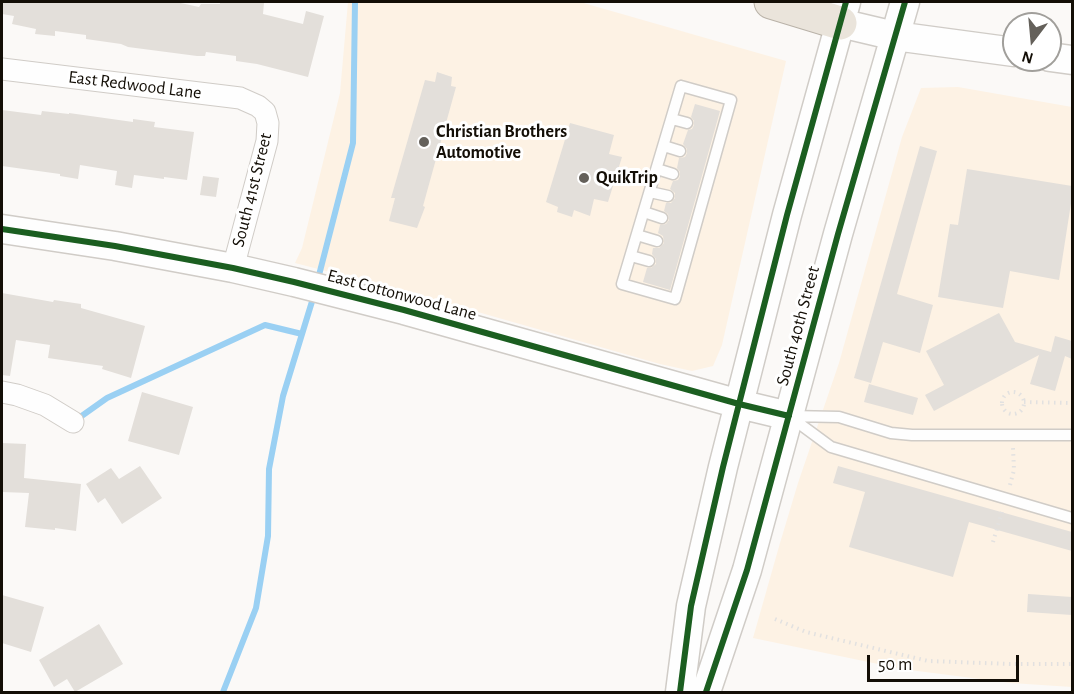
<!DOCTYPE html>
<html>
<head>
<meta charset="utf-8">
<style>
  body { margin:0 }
  #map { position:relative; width:1074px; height:694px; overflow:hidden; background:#fbf9f7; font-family:"Alegreya Sans",sans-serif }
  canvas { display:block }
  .frame { position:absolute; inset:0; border:3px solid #130e06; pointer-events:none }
  .north { position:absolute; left:1002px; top:12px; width:60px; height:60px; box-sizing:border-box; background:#fff; border:2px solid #a19f9b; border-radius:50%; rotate:196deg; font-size:16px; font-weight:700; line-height:24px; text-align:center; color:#130e06 }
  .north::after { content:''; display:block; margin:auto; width:21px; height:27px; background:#64605a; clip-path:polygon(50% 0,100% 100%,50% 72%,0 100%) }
  .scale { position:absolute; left:867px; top:655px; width:152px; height:27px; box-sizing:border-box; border:3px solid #130e06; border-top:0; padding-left:8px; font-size:18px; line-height:21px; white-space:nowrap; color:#130e06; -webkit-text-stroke:4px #fff; paint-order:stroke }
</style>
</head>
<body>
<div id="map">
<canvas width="1074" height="694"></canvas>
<div class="frame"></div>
<div class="north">N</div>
<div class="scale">50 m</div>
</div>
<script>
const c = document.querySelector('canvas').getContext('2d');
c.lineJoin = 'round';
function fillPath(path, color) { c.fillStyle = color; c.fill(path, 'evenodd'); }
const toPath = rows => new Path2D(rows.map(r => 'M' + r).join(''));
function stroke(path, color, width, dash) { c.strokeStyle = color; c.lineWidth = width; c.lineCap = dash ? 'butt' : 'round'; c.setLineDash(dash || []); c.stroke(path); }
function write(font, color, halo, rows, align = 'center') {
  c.font = font + ' "Alegreya Sans",sans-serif'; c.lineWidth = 6; c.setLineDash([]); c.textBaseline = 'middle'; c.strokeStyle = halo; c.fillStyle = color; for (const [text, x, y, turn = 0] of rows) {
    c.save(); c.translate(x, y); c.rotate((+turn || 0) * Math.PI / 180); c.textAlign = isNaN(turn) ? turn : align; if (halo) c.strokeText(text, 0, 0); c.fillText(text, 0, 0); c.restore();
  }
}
fillPath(toPath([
  [348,2,580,2,786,61,722,345,713,366,692,371,660,364,415,294,295,263,302,248,340,93],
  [958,87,1072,107,1072,687,1011,683,902,669,753,638,780,543,798,483,839,363,902,137,921,88]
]), '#fdf2e4');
stroke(toPath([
  [318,279,353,143,355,2],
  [76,420,107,398,265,325,302,334],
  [223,692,256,608,268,536,269,469,283,396,314,295]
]), '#9ad0f3', 6);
fillPath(toPath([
  [2,2,176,2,199,7,201,4,220,4,220,2,252,2,264,3,263,14,303,24,306,11,324,16,308,77,257,64,236,61,236,56,206,52,205,56,197,56,128,47,121,44,86,39,86,35,55,31,55,36,35,34,36,29,12,24,14,16,2,14],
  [437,72,452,77,451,86,456,87,423,206,425,207,417,228,389,221,395,198,391,198,425,80,435,82],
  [695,104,720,111,670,290,643,282,647,268,651,268,656,264,656,259,652,254,653,248,659,248,664,243,663,236,658,233,660,225,666,224,669,220,668,214,664,211,666,203,671,203,675,198,675,193,670,189,673,181,678,180,680,176,680,172,677,168,679,158,685,157,687,153,687,149,683,144,688,130,692,129,694,125,694,121,691,117],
  [2,110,41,115,42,111,69,114,69,113,133,122,133,119,155,122,154,127,194,132,187,180,164,177,164,179,134,175,132,188,115,185,117,171,80,165,78,179,60,176,60,174,2,166],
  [570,123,614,135,609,154,622,157,608,202,594,199,590,216,574,210,572,217,557,212,558,207,546,202],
  [920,146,937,151,897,294,933,305,920,353,883,342,871,383,854,378],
  [967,169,1072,186,1072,197,1059,280,1010,271,1003,308,938,297,950,224,958,225],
  [203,176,219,178,216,197,200,195],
  [2,293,53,302,54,300,81,304,81,308,145,326,131,378,102,369,103,366,48,358,50,345,16,340,10,376,2,375],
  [999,313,1015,342,1051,352,1055,336,1072,341,1072,359,1065,356,1055,391,1030,384,1039,355,934,411,925,395,944,385,926,351],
  [869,384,918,398,913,415,864,402],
  [142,392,193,407,179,455,128,441],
  [2,443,26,444,24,478,81,484,76,531,55,528,55,530,25,527,29,493,2,492],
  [140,466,162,498,122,524,105,498,98,503,86,484,111,468,119,479],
  [838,466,1072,532,1072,551,969,522,953,577,849,547,865,492,833,483],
  [1028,594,1072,597,1072,615,1027,612],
  [2,595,44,607,31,652,2,643],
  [99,624,123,664,75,692,67,679,54,687,39,660]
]), '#e3dfda');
const lane = toPath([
  [681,86,731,100,675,299,622,284,681,86],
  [672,119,687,123],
  [664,146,680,151],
  [657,169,673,174],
  [650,192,668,196],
  [644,212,662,218],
  [637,235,657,241],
  [631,256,649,261],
  [789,416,831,447,1072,518],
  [790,416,839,417,891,433,912,435,1072,435]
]);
const street = toPath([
  [2,69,232,97,240,98,258,106,265,112,268,123,267,141,233,268],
  [2,392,17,395,45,405,73,422]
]);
const secondary = toPath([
  [840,23,895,36,1014,52],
  [1050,57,1072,60],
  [2,229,115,246,233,268,294,282,404,310,739,404,789,416],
  [680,692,691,606,723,467,787,215,846,2],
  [706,692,747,570,838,234,905,2]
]);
const highway = toPath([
  [771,2,840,23]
]);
stroke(lane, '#d0ccc7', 13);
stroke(street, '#d0ccc7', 23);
stroke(secondary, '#d0ccc7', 31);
stroke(highway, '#b9b2a8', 35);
stroke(toPath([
  '1002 403a11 11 0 1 1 22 0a11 11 0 1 1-22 0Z',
  [1024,402,1072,403],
  [1010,485,1014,470,1013,448],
  [993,542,1002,512],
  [775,619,806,632,928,661,1010,664,1072,664]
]), '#e2e1e0', 4, [1.5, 4.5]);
stroke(lane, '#fefefe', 10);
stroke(street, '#fefefe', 21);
stroke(secondary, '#fefefe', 28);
stroke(highway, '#eae4db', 33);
stroke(toPath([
  [2,229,115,246,233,268,294,282,404,310,739,404,789,416],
  [680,692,691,606,723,467,787,215,846,2],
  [706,692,747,570,838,234,905,2]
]), '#1b5e20', 6);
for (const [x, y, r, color] of [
  [424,142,6,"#64605a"],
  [584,178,6,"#64605a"]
]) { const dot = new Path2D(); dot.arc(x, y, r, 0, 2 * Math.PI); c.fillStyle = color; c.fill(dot); stroke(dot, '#fff', 2); }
write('18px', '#130e06', '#fff', [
  ["East Redwood Lane",135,85,7],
  ["South 41st Street",252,190,-76],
  ["East Cottonwood Lane",402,295,15],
  ["South 40th Street",798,326,-75]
]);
write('bold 18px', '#130e06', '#fff', [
  ["Christian Brothers",436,132],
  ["Automotive",436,153],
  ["QuikTrip",596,178]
], 'left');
</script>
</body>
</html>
